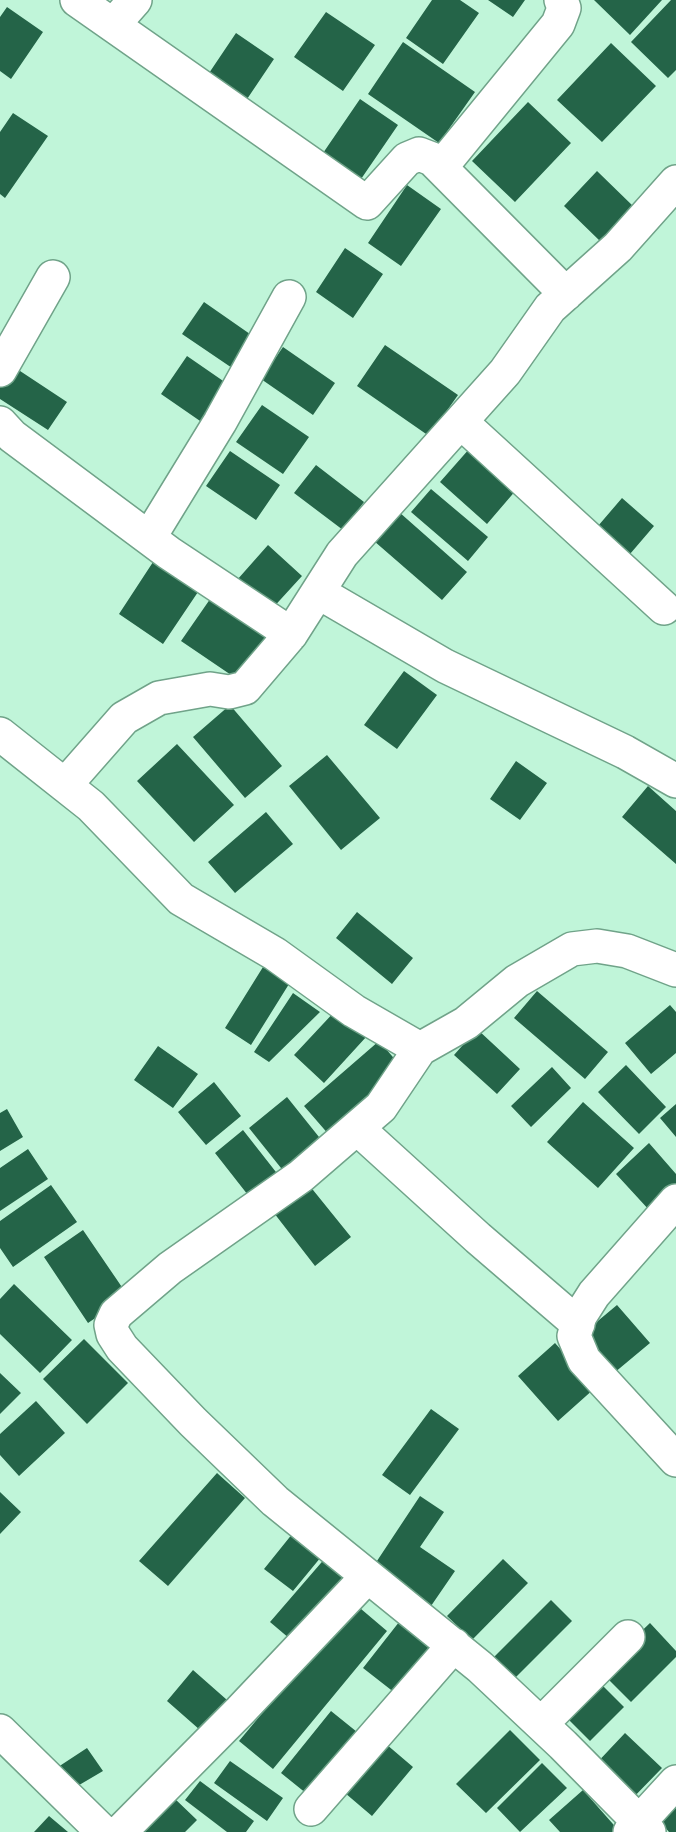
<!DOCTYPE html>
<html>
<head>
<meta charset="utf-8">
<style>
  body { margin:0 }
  canvas { display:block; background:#c0f5d9 }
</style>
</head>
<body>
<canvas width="676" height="1832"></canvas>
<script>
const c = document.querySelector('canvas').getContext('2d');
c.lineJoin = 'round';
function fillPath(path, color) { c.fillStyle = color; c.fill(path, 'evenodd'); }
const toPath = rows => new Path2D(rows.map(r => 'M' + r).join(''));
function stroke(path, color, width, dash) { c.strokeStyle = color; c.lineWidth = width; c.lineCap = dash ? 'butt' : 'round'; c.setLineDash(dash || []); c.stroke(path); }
fillPath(toPath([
  [432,0,460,0,479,13,443,64,406,38],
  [488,0,525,0,513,17],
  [594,0,662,0,630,35],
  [671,0,676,0,676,70,668,78,631,42],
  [7,7,43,32,11,79,0,71,0,17],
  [326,12,375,45,343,91,294,57],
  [236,33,274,59,239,111,201,85],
  [403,42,475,92,439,143,368,94],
  [611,43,656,86,602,142,557,100],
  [360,99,398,125,359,182,321,156],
  [528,102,571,143,515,202,472,161],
  [13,113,48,136,5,198,0,194,0,132],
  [597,171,634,207,601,242,564,206],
  [407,185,441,209,401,266,368,243],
  [345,248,383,274,353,318,316,292],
  [204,302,260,341,238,372,182,334],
  [385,345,458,395,429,436,357,386],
  [283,347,335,383,313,415,261,379],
  [187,356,229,385,203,423,161,394],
  [14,367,67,402,48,430,0,399,0,387],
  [262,405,309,437,283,474,236,442],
  [470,448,517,489,487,524,440,482],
  [230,451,280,485,256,520,206,486],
  [316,465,364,502,343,530,294,493],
  [431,489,488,537,468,561,411,512],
  [622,498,654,526,624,561,592,533],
  [399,512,467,572,442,600,374,541],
  [268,545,302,576,270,611,237,580],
  [155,559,200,589,163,644,119,614],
  [215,592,271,631,237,679,181,641],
  [404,671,437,695,397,749,364,725],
  [230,705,282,766,245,798,193,737],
  [177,744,234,805,194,842,137,781],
  [327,755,380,818,341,850,289,786],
  [516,761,547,783,520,820,490,799],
  [648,786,676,811,676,864,622,817],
  [266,812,293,844,235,893,208,862],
  [357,912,413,958,392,984,336,938],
  [263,967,289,984,251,1045,225,1028],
  [537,991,608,1052,585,1079,514,1018],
  [293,993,320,1012,269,1062,254,1052],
  [670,1005,676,1012,676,1053,651,1074,625,1043],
  [337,1009,367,1036,324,1083,294,1055],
  [477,1029,520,1069,497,1094,454,1055],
  [379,1041,405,1071,330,1136,304,1106],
  [158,1046,198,1074,173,1108,134,1080],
  [626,1065,666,1107,639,1134,598,1092],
  [552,1067,571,1088,531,1127,511,1106],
  [214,1082,241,1116,206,1145,178,1112],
  [287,1097,323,1142,285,1173,249,1128],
  [583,1102,634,1148,598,1188,547,1142],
  [676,1104,676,1137,660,1118],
  [7,1109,23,1137,0,1151,0,1113],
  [243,1130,283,1181,255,1204,215,1153],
  [649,1143,676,1174,676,1187,650,1211,616,1174],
  [28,1149,48,1179,0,1211,0,1168],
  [51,1185,77,1222,13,1267,0,1248,0,1221],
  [309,1185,351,1237,315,1266,274,1213],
  [83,1230,128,1296,88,1323,44,1257],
  [14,1284,72,1340,40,1373,0,1334,0,1299],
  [617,1305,650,1343,614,1373,581,1335],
  [84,1339,128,1383,87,1424,43,1379],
  [555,1343,595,1388,558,1421,518,1376],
  [0,1373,21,1393,0,1414],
  [36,1401,65,1433,19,1476,0,1455,0,1434],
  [431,1409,459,1429,410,1495,382,1475],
  [217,1473,245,1498,168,1586,139,1561],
  [0,1492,21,1512,0,1534],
  [420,1496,444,1512,420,1547,455,1571,431,1606,373,1567],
  [293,1533,321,1557,293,1591,264,1569],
  [327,1556,353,1578,296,1644,270,1622],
  [503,1559,528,1583,472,1640,447,1616],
  [551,1600,572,1621,512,1681,492,1659],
  [354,1603,387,1631,273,1769,239,1741],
  [403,1617,439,1645,395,1693,363,1668],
  [650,1623,676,1651,676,1657,631,1702,600,1671],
  [193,1670,235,1707,208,1737,167,1701],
  [593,1676,624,1707,590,1741,559,1710],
  [331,1711,362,1736,312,1798,281,1773],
  [510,1730,540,1760,486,1813,456,1784],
  [625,1733,662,1768,629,1802,592,1768],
  [386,1744,413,1767,372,1816,345,1793],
  [87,1748,103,1771,69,1791,55,1769],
  [230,1761,283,1798,267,1821,214,1783],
  [542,1763,567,1788,520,1832,497,1808],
  [200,1781,254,1821,246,1832,227,1832,185,1800],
  [583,1790,620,1832,560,1832,549,1820],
  [173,1797,197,1820,185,1832,137,1832],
  [676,1801,676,1832,669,1832,657,1818],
  [49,1816,68,1832,34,1832]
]), '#246448');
const minor = toPath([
  [77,0,367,203,407,159,419,154,432,159,566,294],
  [113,25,135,0],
  [441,167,558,24,564,8,561,0],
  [0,370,53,277],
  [461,422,664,608],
  [0,423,12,436,169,553,291,634],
  [149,538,220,422,289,297],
  [318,592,445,666,625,752,676,781],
  [0,734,91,806,181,899,275,954,354,1011,420,1049,466,1023,517,981,572,949,597,946,627,951,676,970],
  [66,784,124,718,159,698,210,689,229,692,245,688,291,634,342,554,505,372,550,308,618,247,676,182],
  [420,1049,381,1107,301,1176,170,1268,116,1314,111,1325,113,1334,122,1348,193,1422,275,1501,480,1667,563,1745,649,1832],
  [357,1128,478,1238,578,1324],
  [676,1201,594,1294,580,1316,574,1336,584,1360,676,1460],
  [541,1724,628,1637],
  [0,1731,103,1832],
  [311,1809,454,1645],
  [120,1832,240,1711,367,1577],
  [630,1832,676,1782]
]);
stroke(minor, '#70a389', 36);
stroke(minor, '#fff', 33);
</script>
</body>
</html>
